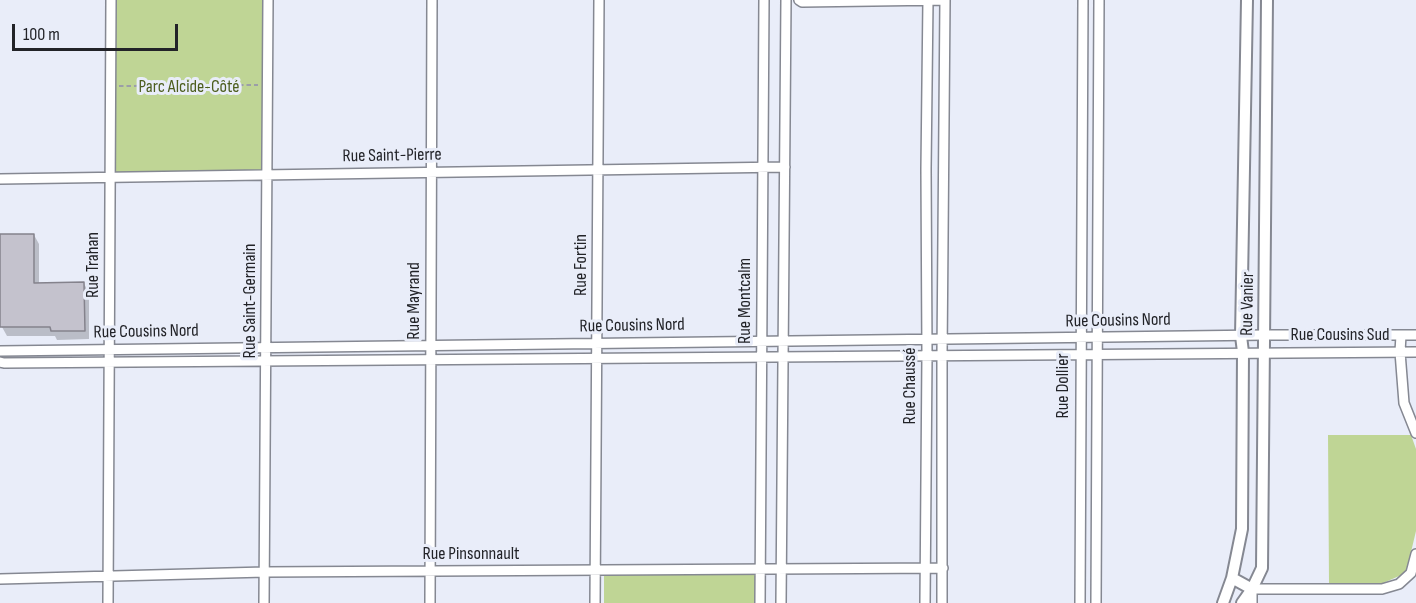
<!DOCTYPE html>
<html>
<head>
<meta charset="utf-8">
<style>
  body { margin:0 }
  #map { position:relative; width:1416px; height:603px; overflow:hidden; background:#e9edf9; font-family:"Sofia Sans Condensed",sans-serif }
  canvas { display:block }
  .scale { position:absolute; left:12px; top:24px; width:166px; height:27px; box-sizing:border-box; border:3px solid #222328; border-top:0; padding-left:8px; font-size:18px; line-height:21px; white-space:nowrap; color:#222328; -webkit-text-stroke:4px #e9edf9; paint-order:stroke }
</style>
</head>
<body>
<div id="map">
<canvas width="1416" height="603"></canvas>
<div class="scale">100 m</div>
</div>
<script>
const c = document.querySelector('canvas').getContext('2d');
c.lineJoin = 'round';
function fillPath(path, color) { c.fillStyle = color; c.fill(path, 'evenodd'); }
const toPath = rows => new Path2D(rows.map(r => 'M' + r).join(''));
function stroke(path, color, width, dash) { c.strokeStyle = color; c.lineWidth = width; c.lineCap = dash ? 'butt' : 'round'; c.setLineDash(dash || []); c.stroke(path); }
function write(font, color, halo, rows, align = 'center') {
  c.font = font + ' "Sofia Sans Condensed",sans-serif'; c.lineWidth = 6; c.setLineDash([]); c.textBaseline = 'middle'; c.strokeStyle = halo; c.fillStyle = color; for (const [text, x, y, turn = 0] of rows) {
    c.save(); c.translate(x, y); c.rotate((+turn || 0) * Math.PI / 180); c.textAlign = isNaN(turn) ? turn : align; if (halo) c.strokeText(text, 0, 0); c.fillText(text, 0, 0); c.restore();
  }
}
fillPath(toPath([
  [111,0,268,0,267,175,110,177],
  [1328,435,1411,435,1416,449,1416,531,1406,573,1383,583,1329,583],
  [756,572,756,603,604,603,604,574]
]), '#bfd595');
fillPath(toPath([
  [2,235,34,235,39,244,39,284,84,284,89,292,89,339,57,340,55,336,7,336,2,327]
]), '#0003');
const building = toPath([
  [0,234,34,234,34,283,84,282,85,331,51,331,50,327,0,327,0,234]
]);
fillPath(building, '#c4c2cd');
stroke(building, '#84828c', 1.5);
const minor = toPath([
  [799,0,802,2,943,0],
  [0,179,785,167],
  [1401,335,1400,352,1404,403,1416,433],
  [0,351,1265,335,1416,335],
  [0,362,4,363,1416,352],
  [0,579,265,572,943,568],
  [108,603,111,0],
  [264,603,268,0],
  [430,603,432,0],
  [595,603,599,0],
  [760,603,764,0],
  [781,603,786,0],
  [925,603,927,355,926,169,928,0],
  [942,603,942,355,945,0],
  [1080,603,1083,0],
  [1096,603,1099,0],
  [1252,603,1252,589,1382,589,1399,584,1411,573,1416,554]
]);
const tertiary = toPath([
  [1232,578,1252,589],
  [1223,603,1232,578,1242,529,1243,352,1241,336,1247,0],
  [1242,603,1252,589,1262,568,1267,0]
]);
stroke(minor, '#858892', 12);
stroke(tertiary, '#858892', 14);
stroke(toPath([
  [119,86,258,85]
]), '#9b9ea7', 2, [4.5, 3]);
stroke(minor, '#fff', 9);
stroke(tertiary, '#fff', 10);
write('18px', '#4c5e1e', '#e9edf9', [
  ["Parc Alcide-Côté",189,87]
]);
write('18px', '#222328', '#e9edf9', [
  ["Rue Saint-Pierre",392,156,-1],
  ["Rue Trahan",93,265,-90],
  ["Rue Fortin",581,265,-90],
  ["Rue Saint-Germain",250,301,-90],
  ["Rue Mayrand",414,301,-90],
  ["Rue Montcalm",745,301,-90],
  ["Rue Vanier",1248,304,-89],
  ["Rue Cousins Nord",1118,321,-1],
  ["Rue Cousins Nord",632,326,-1],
  ["Rue Cousins Nord",146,332,-1],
  ["Rue Cousins Sud",1340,335],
  ["Rue Chaussé",910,386,-90],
  ["Rue Dollier",1063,386,-90],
  ["Rue Pinsonnault",471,554]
]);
</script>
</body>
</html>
